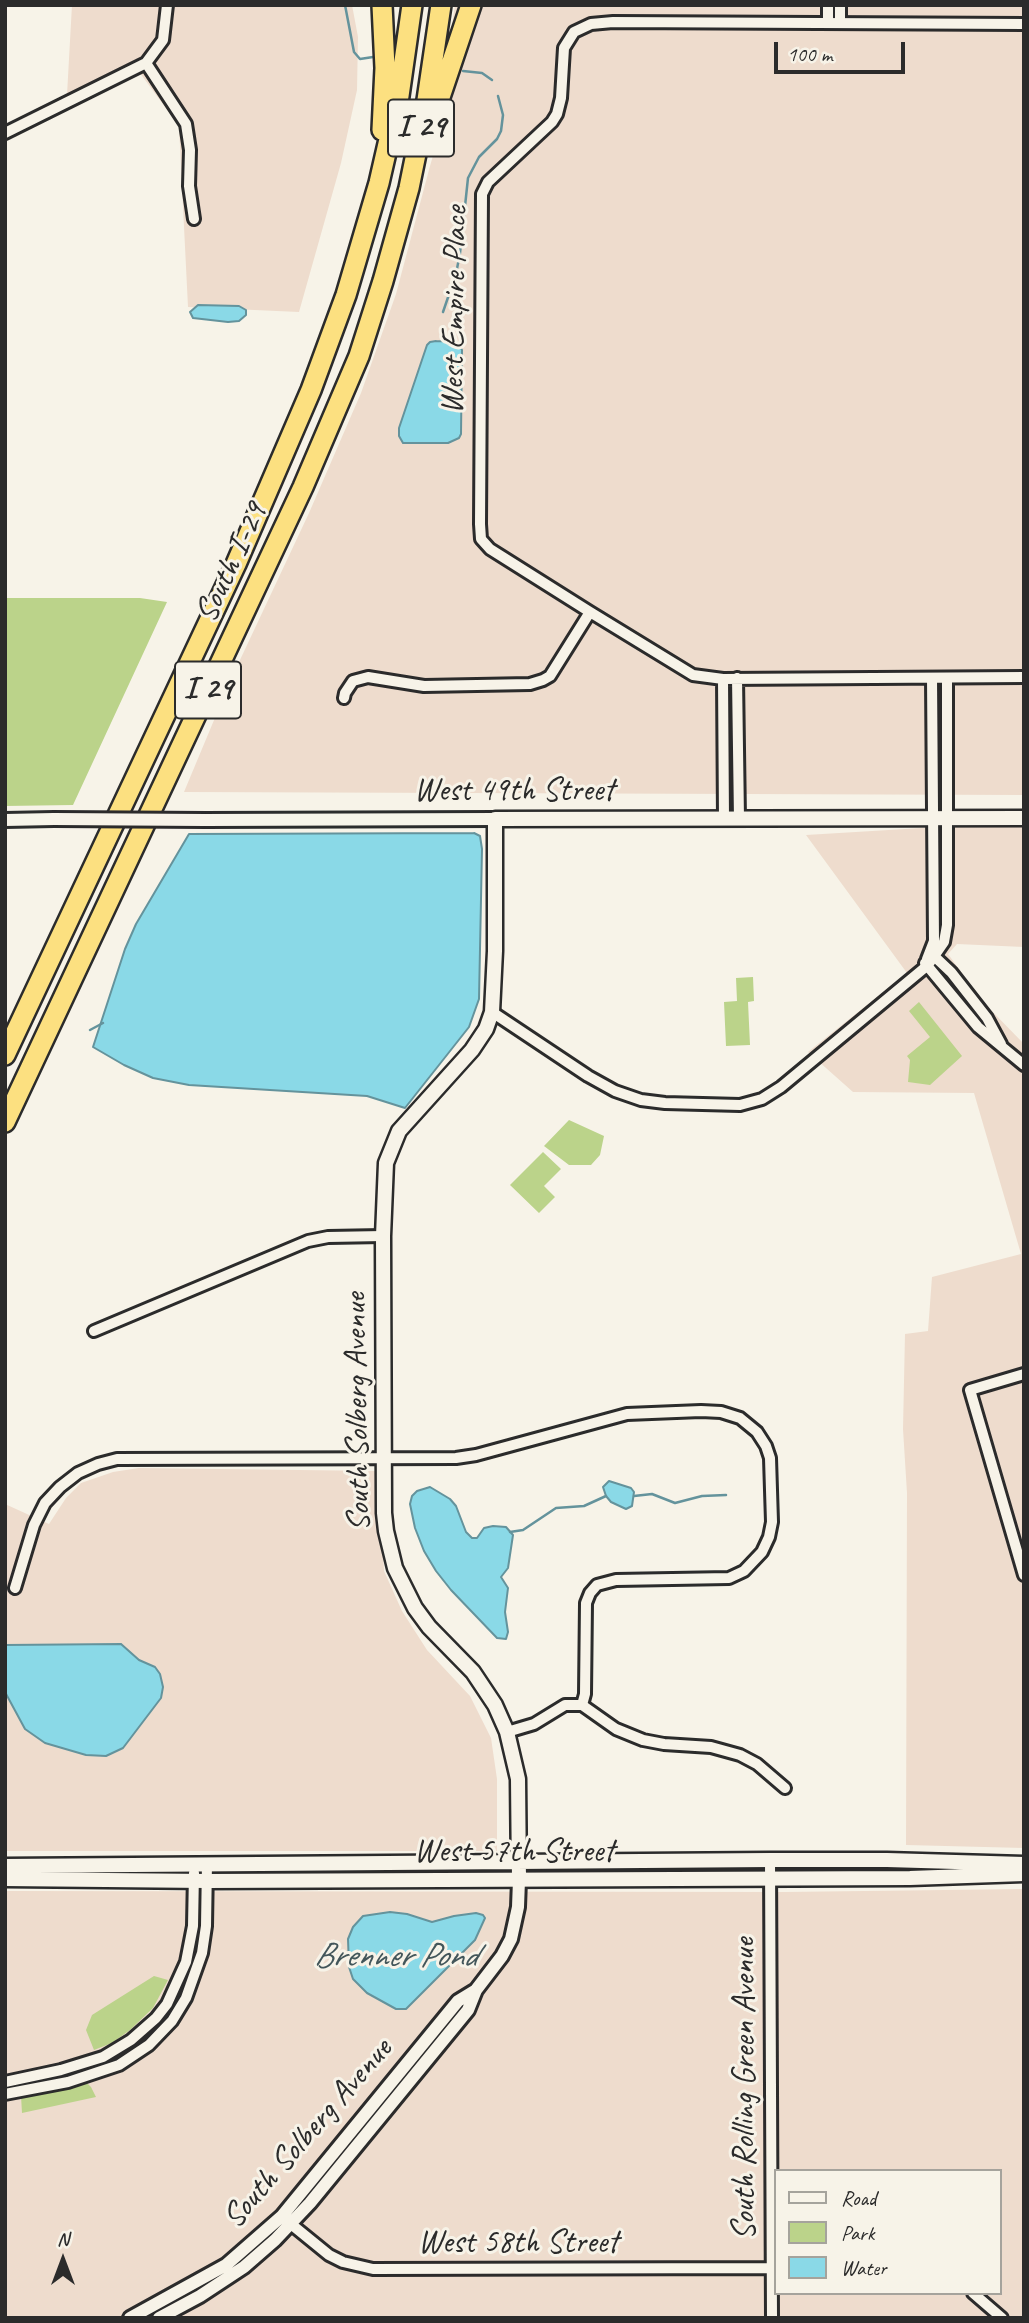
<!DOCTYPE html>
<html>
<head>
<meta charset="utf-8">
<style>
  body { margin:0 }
  #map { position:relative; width:1029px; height:2323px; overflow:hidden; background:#f7f3e8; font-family:Caveat,sans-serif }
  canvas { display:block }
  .frame { position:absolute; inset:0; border:7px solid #2b2b2b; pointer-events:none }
  .legend { position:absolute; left:774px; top:2169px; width:228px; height:126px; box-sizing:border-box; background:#f7f3e8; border:2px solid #a5a39c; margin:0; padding:9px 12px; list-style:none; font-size:21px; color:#2b2b2b }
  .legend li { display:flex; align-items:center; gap:14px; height:35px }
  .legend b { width:35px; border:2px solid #a5a39c }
  .north { position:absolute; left:28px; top:2225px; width:70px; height:70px; -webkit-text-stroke:5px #f7f3e8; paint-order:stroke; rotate:0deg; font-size:19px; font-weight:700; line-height:28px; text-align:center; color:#2b2b2b }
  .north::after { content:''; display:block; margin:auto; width:24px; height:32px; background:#2b2b2b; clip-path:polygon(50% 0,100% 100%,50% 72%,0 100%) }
  .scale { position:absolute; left:774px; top:42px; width:131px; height:32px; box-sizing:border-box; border:4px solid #2b2b2b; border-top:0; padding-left:9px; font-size:21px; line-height:24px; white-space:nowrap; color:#2b2b2b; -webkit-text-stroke:5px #f7f3e8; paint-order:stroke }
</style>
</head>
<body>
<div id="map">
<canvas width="1029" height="2323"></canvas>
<div class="frame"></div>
<ul class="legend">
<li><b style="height:9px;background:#f7f3e8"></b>Road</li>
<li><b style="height:19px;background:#bbd38a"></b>Park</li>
<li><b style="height:19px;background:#8ad9e7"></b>Water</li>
</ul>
<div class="north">N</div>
<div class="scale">100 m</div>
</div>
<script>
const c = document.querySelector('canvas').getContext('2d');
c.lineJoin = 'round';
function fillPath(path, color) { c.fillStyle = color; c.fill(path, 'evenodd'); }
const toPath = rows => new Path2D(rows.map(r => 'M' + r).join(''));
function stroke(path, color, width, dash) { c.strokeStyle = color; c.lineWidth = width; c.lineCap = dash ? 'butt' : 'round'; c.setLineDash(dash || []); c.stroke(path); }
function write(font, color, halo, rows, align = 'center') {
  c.font = font + ' Caveat,sans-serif'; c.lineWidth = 6; c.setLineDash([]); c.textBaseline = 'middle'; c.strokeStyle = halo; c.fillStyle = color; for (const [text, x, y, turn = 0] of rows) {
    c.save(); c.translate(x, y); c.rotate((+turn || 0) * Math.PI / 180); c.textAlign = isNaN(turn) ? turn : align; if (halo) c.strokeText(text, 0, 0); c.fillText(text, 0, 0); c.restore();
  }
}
fillPath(toPath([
  [72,5,352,5,358,37,357,90,341,163,299,312,188,307,179,126,137,69,71,105,67,95],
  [455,5,1024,5,1024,795,184,792,232,677,309,513,361,393,396,294,430,166,456,77,449,45],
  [955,826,1024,826,1024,947,957,944,948,954,985,1004,1024,1044,1024,1848,906,1845,907,1493,903,1429,905,1334,928,1331,932,1277,1021,1254,974,1093,853,1092,808,1052,907,973,806,835],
  [139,1468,379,1471,384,1571,402,1611,427,1650,470,1696,491,1738,497,1779,497,1851,5,1851,5,1504,49,1524,66,1498,81,1483,113,1472],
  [1024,1889,1024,2318,5,2318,5,1891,785,1892],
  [775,2171,999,2171,999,2293,775,2293]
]), '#eedccd');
fillPath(toPath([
  [5,598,140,598,167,602,73,805,5,806],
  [753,977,754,1001,748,1002,750,1045,726,1046,724,1002,737,1001,736,978],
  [919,1002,962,1056,930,1085,908,1082,910,1060,907,1056,930,1037,909,1011],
  [569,1120,604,1136,600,1155,591,1165,569,1165,544,1146],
  [543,1152,561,1169,544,1186,555,1197,539,1213,510,1185],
  [154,1976,168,1980,153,2008,130,2030,112,2043,94,2050,86,2030,92,2015],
  [86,2082,91,2087,96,2097,22,2113,21,2096]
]), '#bbd38a');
const water = toPath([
  [198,305,239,306,246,310,246,315,239,321,228,322,193,318,190,312,198,305],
  [436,341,457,342,462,350,461,434,459,438,448,443,403,443,399,436,399,428,427,345,430,342,436,341],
  [474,833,480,836,482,849,479,999,469,1027,405,1108,367,1096,189,1085,153,1078,124,1065,93,1047,125,949,136,924,189,834,474,833],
  [609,1481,631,1488,634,1492,632,1506,626,1509,611,1502,606,1496,603,1487,609,1481],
  [430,1487,450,1499,456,1506,466,1532,472,1538,477,1538,484,1528,493,1526,506,1527,513,1535,508,1568,501,1577,508,1588,505,1612,508,1632,506,1639,497,1638,451,1590,436,1571,424,1551,415,1528,410,1504,412,1496,417,1491,430,1487],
  [121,1644,139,1660,155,1667,160,1674,163,1687,161,1698,123,1748,106,1756,86,1755,45,1743,25,1729,5,1692,5,1645,121,1644],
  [390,1912,407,1914,432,1922,454,1916,476,1913,483,1915,485,1918,475,1940,406,2009,396,2009,367,1993,353,1979,349,1967,348,1939,353,1927,363,1916,390,1912]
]);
fillPath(water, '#8ad9e7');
stroke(water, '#64939c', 2);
stroke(toPath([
  [345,5,354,52,360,59,373,57],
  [463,71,482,73,492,80],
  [443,312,456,274,460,253,468,178,479,157,497,139,501,131,503,115,498,96],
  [90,1030,103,1023],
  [634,1496,652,1494,675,1503,702,1496,726,1495],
  [510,1532,523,1530,556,1508,584,1506,606,1496]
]), '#64939c', 2.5);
const minor = toPath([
  [828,5,828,23],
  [840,5,840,23],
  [1024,24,613,22,591,24,574,32,564,48,561,98,557,114,552,122,488,182,482,194,480,524,481,539,490,549,590,612,693,675,723,679,1024,677],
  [146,63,186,124,190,150,189,186,194,219],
  [5,133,146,63,163,40,167,5],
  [737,678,739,819],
  [723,679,724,819],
  [344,698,345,693,353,681,368,677,424,686,530,684,543,680,550,676,590,612],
  [931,953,951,972,987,1018,1001,1044],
  [927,959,934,941,932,678],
  [925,963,978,1027,1024,1065],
  [492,1012,588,1076,615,1091,641,1100,665,1103,740,1105,762,1099,781,1087,928,965,944,942,947,925,947,678],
  [94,1331,308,1241,328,1237,383,1236],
  [1024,1374,970,1390,1024,1575],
  [15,1588,34,1525,45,1503,60,1487,78,1473,98,1464,117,1459,456,1458,476,1455,627,1414,701,1411,721,1412,740,1418,757,1432,766,1446,770,1458,772,1522,769,1537,762,1552,744,1571,729,1578,616,1580,597,1585,590,1593,586,1603,585,1694,582,1705],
  [507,1732,534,1724,565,1705,582,1705,616,1729,643,1740,664,1744,711,1747,740,1755,757,1764,785,1788],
  [770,1860,772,2318],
  [5,2082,61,2070,103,2057,131,2040,156,2018,167,2004,186,1962,193,1926,194,1873],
  [5,2094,68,2082,119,2065,149,2045,172,2021,186,1998,202,1953,206,1926,207,1863],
  [286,2220,329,2255,343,2262,373,2269,772,2268],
  [973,2293,1002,2318]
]);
const tertiary = toPath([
  [5,820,54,819],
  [205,820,495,819],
  [130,2318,226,2265,282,2216,458,2001,476,1990],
  [159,2318,200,2296,244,2267,275,2240,310,2203,468,2010,476,1990,502,1956,511,1939,518,1907,519,1880]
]);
const secondary = toPath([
  [5,1866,770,1860,887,1860,1024,1864],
  [5,1879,207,1881,910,1878,1024,1874],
  [519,1880,518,1779,507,1732,495,1705,473,1672,429,1627,415,1608,395,1568,386,1531,384,1513,383,1236,386,1163,399,1131,472,1050,486,1029,492,1012,495,951,495,819,1024,818]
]);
const motorway = toPath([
  [382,5,385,68,382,130],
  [435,112,471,5],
  [5,1055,236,564,311,390,346,295,379,183,399,96,412,5],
  [5,1122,303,487,359,356,383,281,409,188,427,100,441,5]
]);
stroke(minor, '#2b2b2b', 16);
stroke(tertiary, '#2b2b2b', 18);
stroke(secondary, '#2b2b2b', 19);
stroke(motorway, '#2b2b2b', 24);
stroke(minor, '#f7f3e8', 10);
stroke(tertiary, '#f7f3e8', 12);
stroke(secondary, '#f7f3e8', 14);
stroke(motorway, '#fce080', 19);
const tertiaryBridge = toPath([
  [54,819,205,820]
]);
stroke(tertiaryBridge, '#2b2b2b', 18, []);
stroke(tertiaryBridge, '#f7f3e8', 12);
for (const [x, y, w] of [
  [421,128,66],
  [208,690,66]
]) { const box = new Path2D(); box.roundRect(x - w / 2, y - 28.5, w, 57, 5); c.fillStyle = '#f7f3e8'; c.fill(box); stroke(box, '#2b2b2b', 2); }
write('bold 32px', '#2b2b2b', null, [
  ["I 29",421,128],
  ["I 29",208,690]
]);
write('33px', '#2b2b2b', '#f7f3e8', [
  ["West Empire Place",455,310,-89],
  ["South I-29",232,563,-65],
  ["West 49th Street",514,791],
  ["South Solberg Avenue",358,1412,-91],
  ["West 57th Street",514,1852],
  ["South Rolling Green Avenue",745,2089,-90],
  ["South Solberg Avenue",308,2134,-49],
  ["West 58th Street",518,2243]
]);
write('italic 35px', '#43565a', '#f7f3e8', [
  ["Brenner Pond",395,1957]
]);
</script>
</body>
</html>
